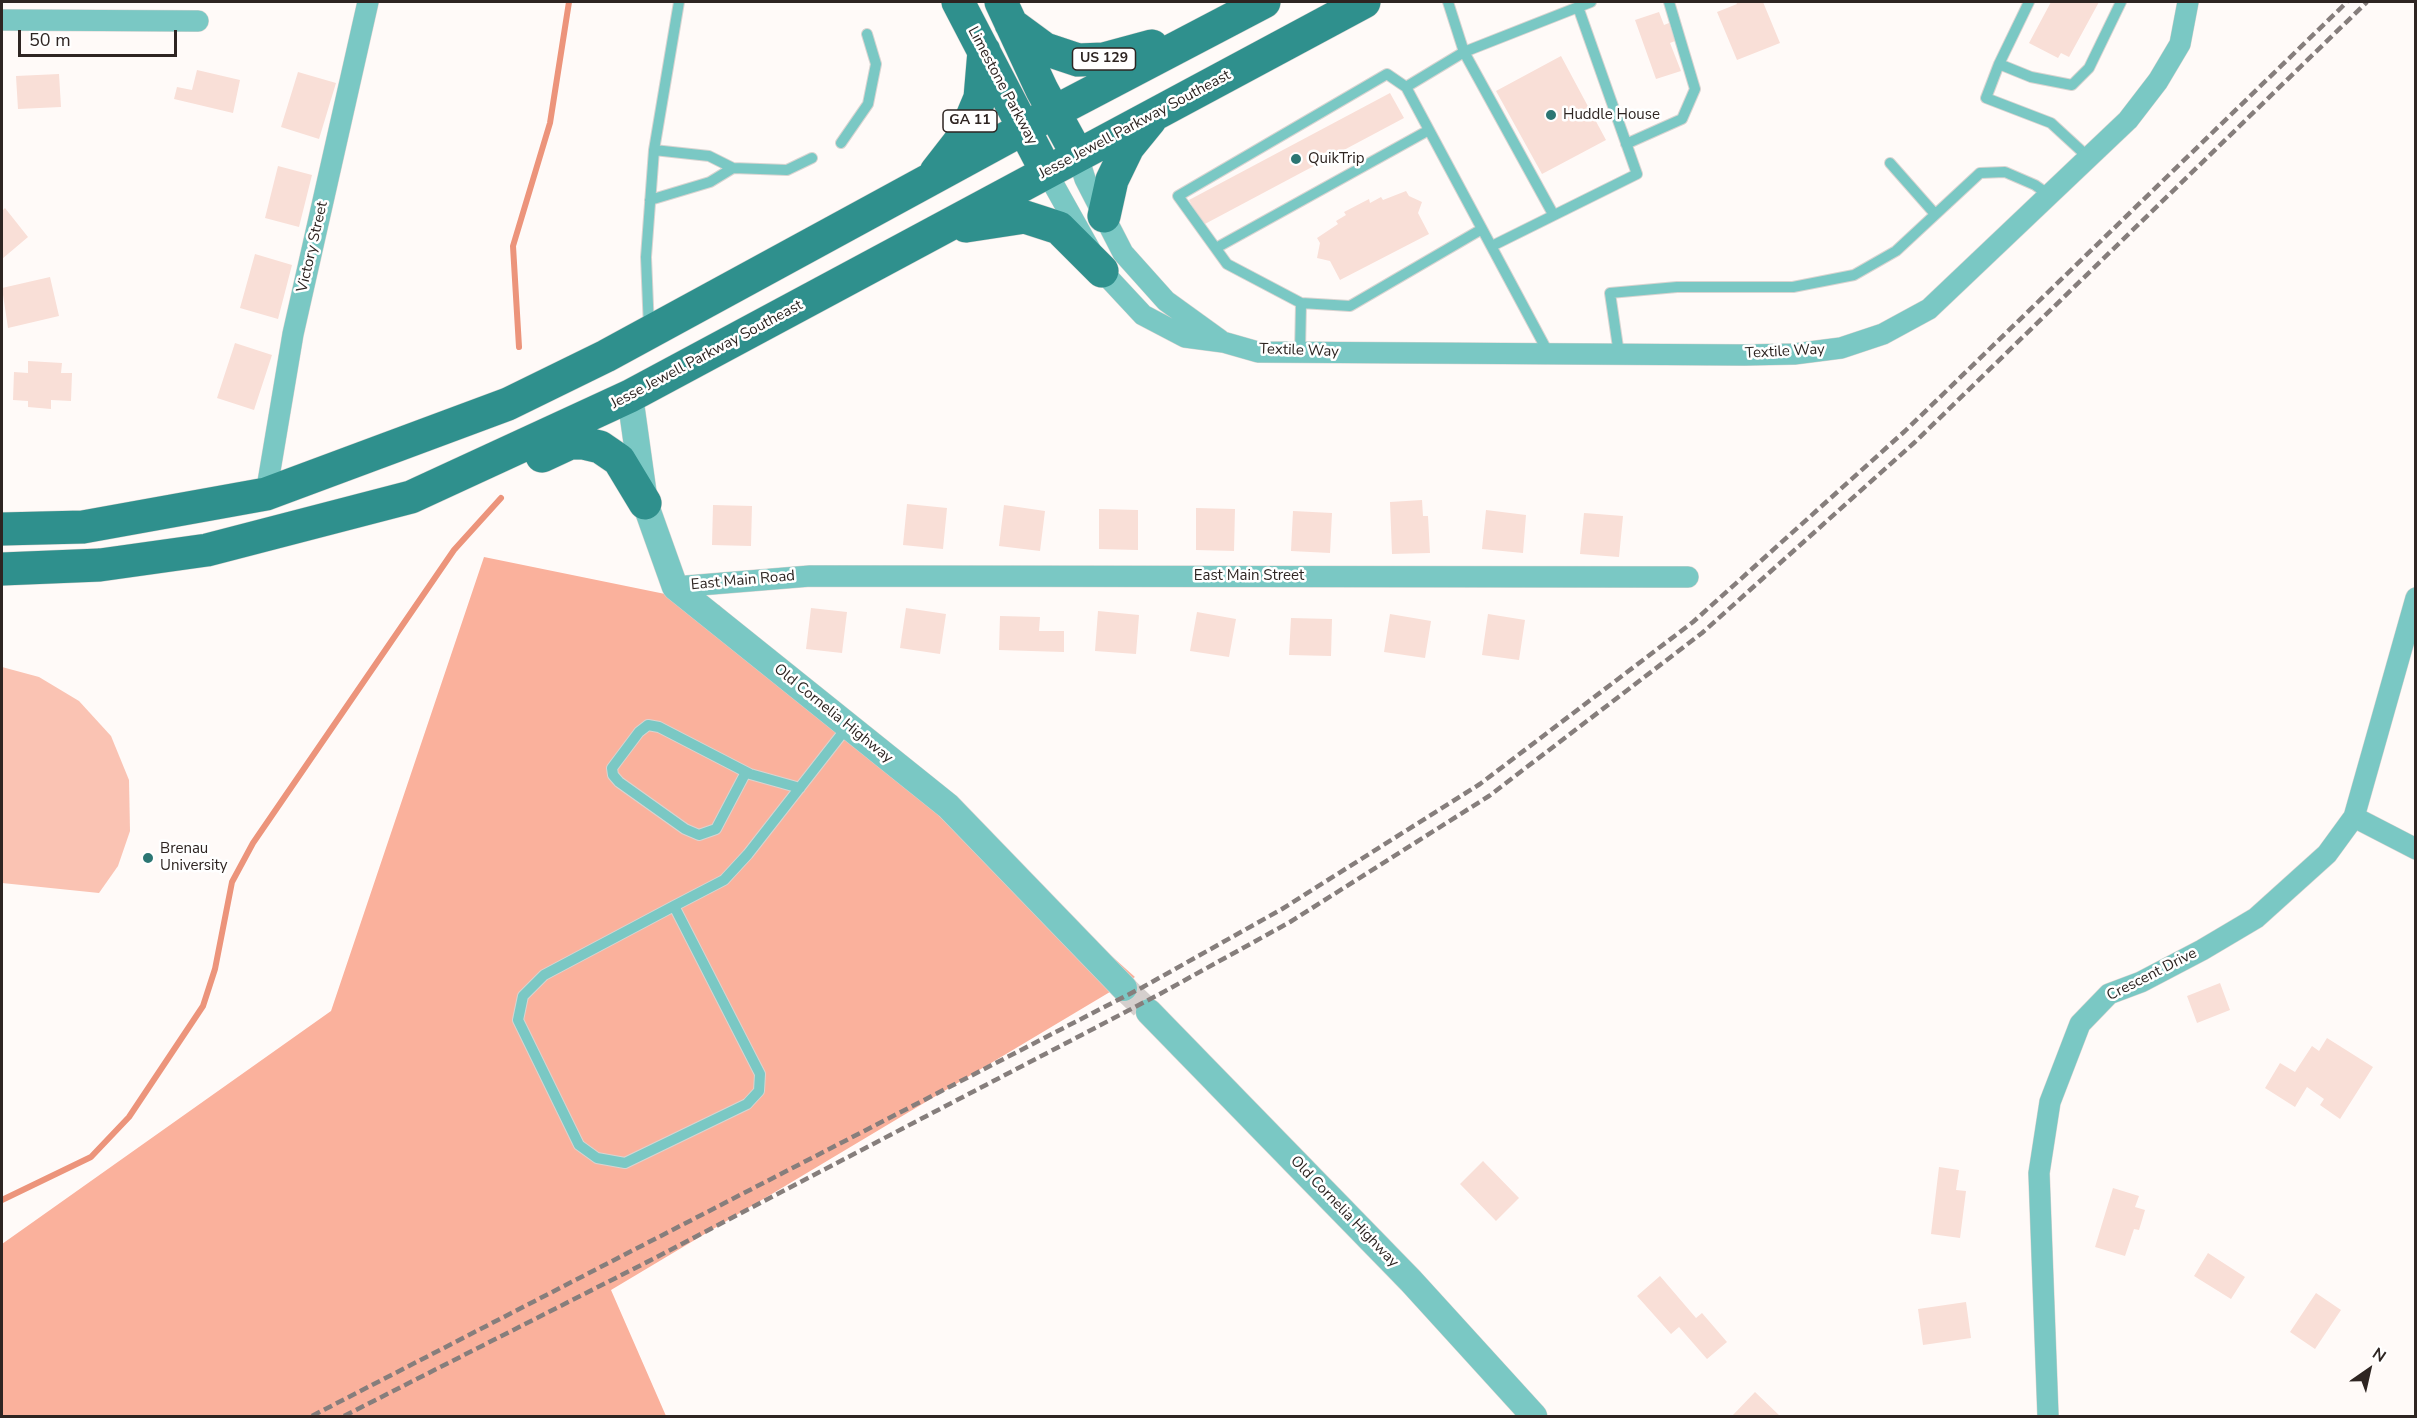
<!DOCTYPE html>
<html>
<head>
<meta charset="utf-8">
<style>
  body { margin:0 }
  #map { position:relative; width:2417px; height:1418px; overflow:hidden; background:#fffaf8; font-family:"Nunito Sans",sans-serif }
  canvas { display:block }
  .frame { position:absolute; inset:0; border:3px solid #2e2522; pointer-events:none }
  .north { position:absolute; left:2339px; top:1340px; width:60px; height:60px; -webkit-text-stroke:4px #fff; paint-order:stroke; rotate:34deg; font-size:16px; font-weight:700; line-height:24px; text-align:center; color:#2e2522 }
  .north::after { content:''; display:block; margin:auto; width:21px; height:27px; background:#2e2522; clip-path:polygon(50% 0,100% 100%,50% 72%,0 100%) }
  .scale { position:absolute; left:18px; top:30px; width:159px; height:27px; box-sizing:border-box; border:3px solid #2e2522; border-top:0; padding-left:8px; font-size:18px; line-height:21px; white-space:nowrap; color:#2e2522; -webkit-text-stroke:4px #fff; paint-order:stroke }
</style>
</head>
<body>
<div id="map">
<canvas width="2417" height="1418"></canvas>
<div class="frame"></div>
<div class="north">N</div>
<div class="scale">50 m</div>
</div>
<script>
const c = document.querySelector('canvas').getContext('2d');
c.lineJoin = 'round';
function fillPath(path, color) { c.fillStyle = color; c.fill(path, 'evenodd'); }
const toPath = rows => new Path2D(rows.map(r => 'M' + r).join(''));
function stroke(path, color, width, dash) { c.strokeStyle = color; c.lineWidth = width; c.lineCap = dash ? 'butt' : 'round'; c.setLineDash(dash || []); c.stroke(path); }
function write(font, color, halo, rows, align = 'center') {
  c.font = font + ' "Nunito Sans",sans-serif'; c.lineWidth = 5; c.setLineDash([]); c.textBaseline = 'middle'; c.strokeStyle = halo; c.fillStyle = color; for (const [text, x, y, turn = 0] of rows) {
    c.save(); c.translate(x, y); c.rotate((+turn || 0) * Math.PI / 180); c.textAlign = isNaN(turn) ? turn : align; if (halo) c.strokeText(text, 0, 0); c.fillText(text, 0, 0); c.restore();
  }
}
fillPath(toPath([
  [2,667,39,677,79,701,111,736,129,780,130,831,118,866,99,893,2,883]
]), '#fac3b3');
fillPath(toPath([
  [484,557,719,605,1135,977,611,1290,666,1416,2,1416,2,1244,331,1011]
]), '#fab19c');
stroke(toPath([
  [519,347,513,246,550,123,569,2],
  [2,1200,91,1157,129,1117,203,1006,215,969,232,882,253,843,454,550,501,498]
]), '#ec947b', 6);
fillPath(toPath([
  [1736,2,1763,2,1780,43,1737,60,1717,12,1737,4],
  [2051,2,2099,2,2069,57,2061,53,2058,58,2029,43],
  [1659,12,1664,25,1669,23,1675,41,1670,43,1681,71,1656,79,1635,20],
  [1561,56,1606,140,1542,174,1496,91],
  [197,70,240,80,233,113,174,99,177,87,192,90],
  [298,72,336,83,319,139,281,127],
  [59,74,61,107,18,109,16,76],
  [1390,93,1404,118,1203,225,1189,200],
  [278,166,312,175,299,227,265,218],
  [1406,191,1409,196,1422,202,1418,213,1429,234,1340,280,1330,261,1317,258,1320,243,1317,238,1338,224,1336,221,1346,215,1344,212,1369,199,1370,203,1381,197,1383,200],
  [5,208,28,237,2,259,2,211],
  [255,254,292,265,278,319,240,308],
  [50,277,59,316,8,328,2,288],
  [235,343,272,355,254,410,217,398],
  [28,361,62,363,61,373,72,373,71,401,51,400,51,409,28,407,28,401,13,400,14,372,28,373],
  [1422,500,1423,516,1428,516,1430,553,1392,554,1390,502],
  [907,504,947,508,943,549,903,545],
  [713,505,752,506,751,546,712,545],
  [1004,505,1045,511,1040,551,999,546],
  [1196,508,1235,509,1234,551,1196,550],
  [1099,509,1138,510,1138,550,1099,549],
  [1486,510,1526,515,1523,553,1482,549],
  [1293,511,1332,513,1330,553,1291,551],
  [1584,513,1623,516,1619,557,1580,554],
  [811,608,847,612,842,653,806,649],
  [906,608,946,614,940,654,900,648],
  [1098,611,1139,615,1136,654,1095,651],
  [1197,612,1236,619,1229,657,1190,651],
  [1390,614,1431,621,1425,658,1384,652],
  [1488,614,1525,620,1519,660,1482,655],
  [1000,616,1040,617,1039,631,1064,631,1064,652,999,650],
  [1291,618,1332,619,1331,656,1289,655],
  [2220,983,2230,1010,2197,1023,2187,996],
  [2327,1038,2373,1067,2340,1119,2320,1105,2324,1099,2307,1087,2295,1107,2265,1088,2280,1063,2295,1072,2312,1046,2319,1051],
  [1483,1161,1519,1198,1496,1221,1460,1184],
  [1939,1167,1959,1170,1956,1190,1966,1191,1960,1238,1931,1234],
  [2113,1188,2139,1196,2135,1207,2145,1210,2139,1230,2134,1229,2125,1256,2095,1247],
  [2208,1253,2245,1277,2231,1299,2194,1276],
  [1660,1276,1696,1318,1702,1313,1727,1342,1707,1359,1679,1327,1671,1334,1637,1296],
  [2316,1293,2341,1310,2315,1349,2290,1332],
  [1966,1302,1971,1338,1923,1345,1918,1309],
  [1755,1392,1780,1416,1732,1416]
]), '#f9dfd7');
stroke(toPath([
  [1124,988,1149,1012]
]), '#d5cfcd', 26, [26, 13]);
const service = toPath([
  [1448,2,1464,52,1553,214],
  [2029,2,1999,64,2031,77,2072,85,2089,68,2121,2],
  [1999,64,1986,98,2051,123,2088,157],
  [1406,87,1387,74,1178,196,1227,264,1301,303,1350,306,1482,229],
  [841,143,868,104,876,64,867,34],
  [1626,144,1682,119,1695,89,1669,2],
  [654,150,709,156,733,168,787,170,812,158],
  [1890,163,1935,214],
  [650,200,710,182,733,168],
  [1492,246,1637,174,1578,7],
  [1216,248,1429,130],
  [649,329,646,257,654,150,679,2],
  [1300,352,1301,303],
  [1549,354,1406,87,1464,52,1591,2],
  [1619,354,1610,293,1677,287,1793,287,1854,275,1896,251,1980,173,2005,172,2035,185,2049,195],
  [746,772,716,829,699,835,685,829,619,782,613,775,612,768,639,732,648,725,659,727,750,774,800,788],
  [674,906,760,1074,759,1091,747,1104,625,1163,597,1158,579,1145,518,1020,523,996,544,975,674,906,724,880,748,854,848,726]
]);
const minor = toPath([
  [2,20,198,21],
  [1077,154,1085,179,1123,253,1166,301,1220,340],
  [1046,171,1102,271,1143,315,1185,337,1223,342,1258,352,1745,355,1794,354,1841,348,1883,334,1929,309,2128,120,2158,81,2180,44,2188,2],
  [266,494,293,334,368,2],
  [675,587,810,576,1688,577],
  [2354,817,2416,849],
  [2048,1416,2039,1173,2050,1102,2080,1024,2109,994,2141,982,2202,950,2256,918,2327,854,2354,817,2416,598]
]);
const tertiary = toPath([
  [630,396,645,503,675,587,948,806,1124,988],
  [1149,1012,1411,1281,1534,1416]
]);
const primary = toPath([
  [958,2,1046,171],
  [1001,2,1042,90,1077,154],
  [1011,24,1045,49,1078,60,1104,59,1152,46],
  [936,172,964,136,980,98,984,51],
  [1104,216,1112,180,1128,147,1150,120],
  [966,226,1025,217,1059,228,1102,271],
  [542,456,570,443,583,443,600,447,619,460,645,503],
  [2,529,83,527,266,494,508,404,606,356,1054,112,1264,2],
  [2,569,100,565,207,550,411,497,630,396,1364,2]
]);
stroke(service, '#d9d4d1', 12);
stroke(minor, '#d9d4d1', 22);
stroke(tertiary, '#d9d4d1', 27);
stroke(primary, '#d9d4d1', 34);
stroke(service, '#7ac8c4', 10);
stroke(minor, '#7ac8c4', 21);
stroke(tertiary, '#7ac8c4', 26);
stroke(primary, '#2f908d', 33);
stroke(toPath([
  [312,1416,1143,987,1282,909,1480,784,1693,622,1905,431,2347,2],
  [344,1416,653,1259,1158,995,1290,922,1489,796,1702,633,1915,442,2367,2]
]), '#867e7c', 4.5, [9, 4.5]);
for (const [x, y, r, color] of [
  [1551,115,6,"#2c7673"],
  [1296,159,6,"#2c7673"],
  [148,858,6,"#2c7673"]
]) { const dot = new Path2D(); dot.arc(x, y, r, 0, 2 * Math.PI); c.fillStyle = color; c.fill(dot); stroke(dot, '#fff', 2); }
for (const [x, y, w] of [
  [1104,59,63],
  [970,121,54]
]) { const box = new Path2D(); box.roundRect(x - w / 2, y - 11, w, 22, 4.5); c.fillStyle = '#fff'; c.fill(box); stroke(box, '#2e2522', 1.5); }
write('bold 14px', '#2e2522', null, [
  ["US 129",1104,59],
  ["GA 11",970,121]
]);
write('15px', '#2e2522', '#fff', [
  ["Limestone Parkway",1002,86,62],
  ["Jesse Jewell Parkway Southeast",1135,125,-28],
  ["Victory Street",313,247,-77],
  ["Textile Way",1299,351,2],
  ["Textile Way",1785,352,-3],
  ["Jesse Jewell Parkway Southeast",707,355,-28],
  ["East Main Street",1249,576],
  ["East Main Road",743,581,-5],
  ["Old Cornelia Highway",833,714,39],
  ["Crescent Drive",2152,975,-27],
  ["Old Cornelia Highway",1344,1212,46]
]);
write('15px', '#2e2522', '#fff', [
  ["Huddle House",1563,115],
  ["QuikTrip",1308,159],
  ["Brenau",160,849],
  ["University",160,866]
], 'left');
</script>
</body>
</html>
